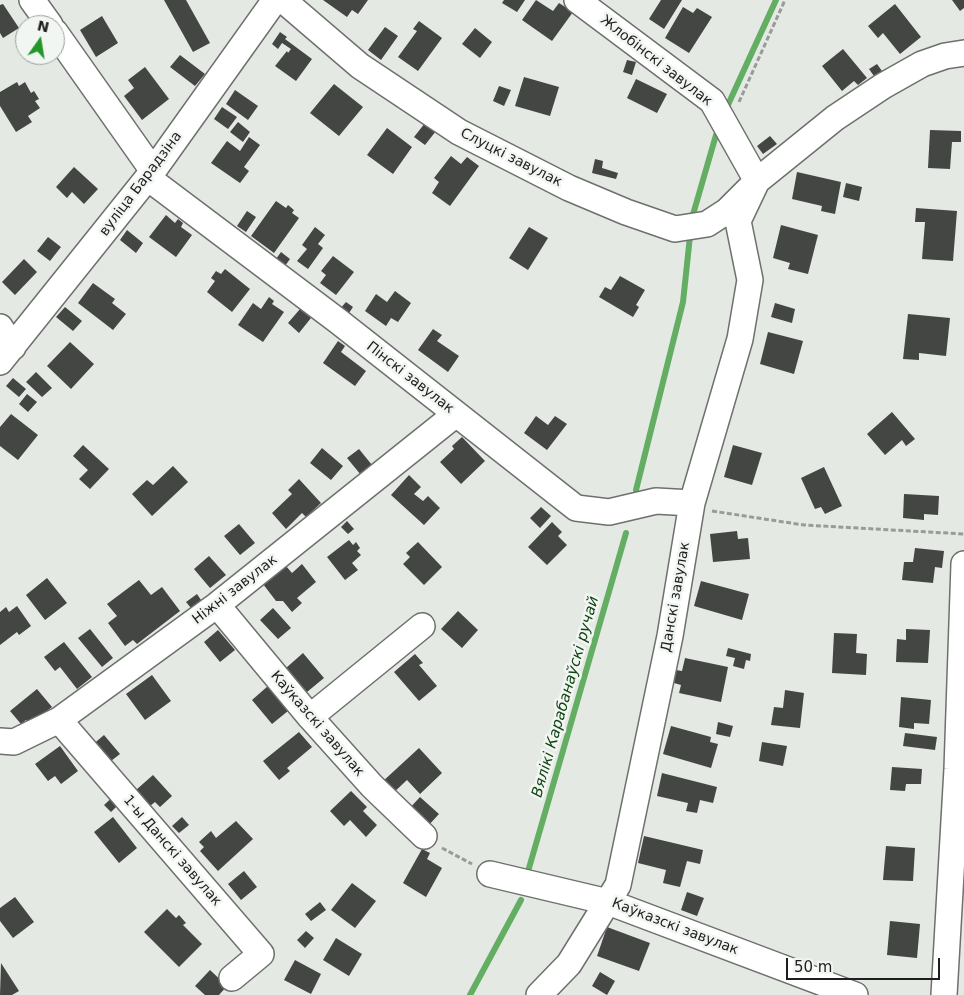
<!DOCTYPE html>
<html>
<head>
<meta charset="utf-8">
<style>
	body { margin:0 }
	#map { position:relative; width:964px; height:995px; overflow:hidden; background:#e5e9e4; font-family:"DejaVu Sans",sans-serif }
	canvas { display:block }
	.north { position:absolute; left:15px; top:15px; width:50px; height:50px; box-sizing:border-box; background:#f2f6f2; border:1px solid #9da09d; border-radius:50%; rotate:13deg; font-size:14px; font-weight:700; line-height:20px; text-align:center; color:#1d1e1d }
	.north::after { content:''; display:block; margin:auto; width:18px; height:22px; background:#219829; clip-path:polygon(50% 0,100% 100%,50% 72%,0 100%) }
	.scale { position:absolute; left:786px; top:958px; width:154px; height:22px; box-sizing:border-box; border:2px solid #1d1e1d; border-top:0; padding-left:6px; font-size:15px; line-height:18px; white-space:nowrap; color:#1d1e1d; -webkit-text-stroke:4px #f2f6f2; paint-order:stroke }
</style>
</head>
<body>
<div id="map">
<canvas width="964" height="995"></canvas>
<div class="north">N</div>
<div class="scale">50 m</div>
</div>
<script>
const g = document.querySelector('canvas').getContext('2d');
g.lineJoin = 'round';
function toPath(rows) {
  const path = new Path2D();
  for (const r of rows) {
    path.moveTo(r[0], r[1]);
    for (let i = 2; i < r.length; i += 2) path.lineTo(r[i], r[i + 1]);
  }
  return path;
}
function stroke(path, color, width, dash) {
  g.strokeStyle = color;
  g.lineWidth = width;
  g.lineCap = dash ? 'butt' : 'round';
  g.setLineDash(dash || []);
  g.stroke(path);
}
function fill(path, color) {
  g.fillStyle = color;
  g.fill(path, 'evenodd');
}
function write(font, color, halo, rows, align = 'center') {
  g.font = font + ' "DejaVu Sans",sans-serif';
  g.lineWidth = 5;
  g.setLineDash([]);
  g.textBaseline = 'middle';
  g.strokeStyle = halo;
  g.fillStyle = color;
  for (const [text, x, y, turn = 0] of rows) {
    g.save();
    g.translate(x, y);
    g.rotate((+turn || 0) * Math.PI / 180);
    g.textAlign = isNaN(turn) ? turn : align;
    if (halo) g.strokeText(text, 0, 0);
    g.fillText(text, 0, 0);
    g.restore();
  }
}
const stream = toPath([
	[727,107,776,0],
	[692,218,716,135],
	[636,490,683,302,690,236],
	[529,868,626,533],
	[470,995,521,900]
]);
const building = toPath([
	[164,0,186,0,210,43,193,52],
	[323,0,368,0,358,14,352,10,347,17],
	[504,0,525,0,517,12,502,3],
	[536,0,553,11,559,3,573,12,552,41,522,20],
	[661,0,682,0,664,29,649,19],
	[952,0,964,0,964,8,960,11],
	[3,4,19,28,3,38,0,33,0,5],
	[895,4,921,37,900,54,883,33,878,38,868,26],
	[683,7,693,13,697,8,712,17,689,53,665,38],
	[102,16,118,43,96,57,80,30],
	[419,21,442,38,418,71,398,57,417,31,413,29],
	[385,27,398,36,381,60,368,50],
	[475,28,492,42,480,58,462,44],
	[280,32,287,37,285,39,312,59,296,81,275,66,287,51,288,53,291,49,282,43,278,49,272,44],
	[843,49,867,78,858,85,854,81,842,91,822,66],
	[180,55,205,74,195,86,170,67],
	[627,60,636,62,632,75,623,72],
	[877,64,882,71,874,76,869,69],
	[145,67,169,99,142,120,124,96,134,88,128,80],
	[524,77,559,87,550,116,515,106],
	[636,79,667,94,657,113,627,98],
	[17,82,19,86,25,82,31,93,34,91,39,99,35,101,40,108,28,116,32,122,16,132,0,106,0,92],
	[334,84,363,107,339,136,310,113],
	[499,86,511,90,504,106,493,101],
	[235,90,258,106,248,120,226,104],
	[222,107,237,117,228,129,214,119],
	[238,122,250,132,243,142,230,132],
	[425,123,436,131,425,145,414,137],
	[387,128,412,147,393,174,367,155],
	[930,130,961,131,961,142,952,142,950,169,928,168],
	[770,136,777,144,763,154,757,146],
	[249,137,260,145,244,167,249,171,240,183,211,163,227,141,240,151],
	[451,156,461,164,467,157,479,166,450,206,432,193,439,182,434,178],
	[595,159,603,161,602,168,618,173,616,179,592,173],
	[74,167,98,189,84,204,72,192,67,198,56,187],
	[797,172,841,182,835,214,821,211,822,206,792,199],
	[846,183,862,187,859,201,843,197],
	[276,201,286,208,288,205,294,210,292,213,299,218,274,253,251,236],
	[916,208,957,211,953,261,922,259,925,222,915,222],
	[247,211,256,217,246,232,237,226],
	[166,215,175,223,178,219,183,223,181,227,192,235,176,257,149,237],
	[781,225,818,235,808,274,788,269,790,263,773,258],
	[315,227,325,235,318,244,323,248,308,269,297,261,307,249,302,245],
	[529,227,548,238,528,270,509,258],
	[127,230,143,243,136,253,120,240],
	[48,237,61,247,50,261,37,251],
	[281,252,290,259,285,266,276,259],
	[333,256,354,272,336,295,320,283,326,275,321,271],
	[24,259,37,272,15,295,2,282],
	[225,269,250,289,232,312,207,292,215,281,211,278,216,271,221,274],
	[620,276,645,290,636,305,639,307,633,317,599,297,605,287,611,290],
	[93,283,115,299,112,303,126,314,113,330,78,303],
	[395,291,411,303,398,322,391,318,386,326,365,311,376,294,387,302],
	[269,297,274,301,272,304,284,312,263,342,238,325,253,303,261,309],
	[346,302,353,307,347,316,339,310],
	[775,303,795,309,792,323,771,317],
	[65,307,82,321,73,331,56,317],
	[300,309,311,318,299,333,288,323],
	[908,314,950,318,946,356,919,353,919,360,903,359],
	[433,329,442,335,437,341,459,356,448,372,418,350],
	[768,332,803,341,794,374,760,364],
	[338,341,345,346,341,352,366,371,355,386,323,363],
	[70,342,94,364,71,389,47,366],
	[36,372,52,388,42,397,26,382],
	[13,378,26,389,19,397,6,386],
	[27,394,37,402,28,412,19,404],
	[892,412,915,439,906,446,902,440,885,455,867,434],
	[11,414,38,435,18,460,0,446,0,427],
	[536,416,548,425,555,416,567,424,547,450,524,433],
	[462,437,485,461,461,484,440,462,454,449,452,446],
	[83,445,109,469,90,489,79,479,88,470,73,456],
	[733,445,762,453,752,485,724,477],
	[322,448,343,466,331,480,310,463],
	[359,449,372,465,361,475,347,458],
	[173,466,188,482,152,516,132,494,147,480,153,485],
	[824,467,842,506,825,514,821,507,815,509,801,478],
	[409,475,421,487,414,494,423,501,428,496,440,508,424,525,391,495],
	[299,479,321,503,306,517,302,513,286,529,272,513,292,494,288,490],
	[904,494,939,496,938,515,924,514,924,520,903,518],
	[541,507,551,516,540,528,530,518],
	[347,521,354,529,348,534,341,527],
	[552,522,562,532,558,536,567,545,547,565,528,547],
	[239,524,255,543,240,555,224,536],
	[737,531,738,539,748,538,750,559,713,562,710,534],
	[349,540,353,545,356,542,360,548,357,551,361,555,352,563,358,570,345,580,327,557],
	[418,542,442,567,424,585,403,564,410,557,406,553],
	[915,548,944,551,942,568,935,567,933,583,902,580,904,562,913,562],
	[209,556,226,575,210,588,194,569],
	[302,564,316,582,297,598,302,603,292,612,283,601,276,601,263,584,286,566,292,573],
	[47,578,67,603,45,620,26,595],
	[139,580,151,595,162,587,180,611,137,644,133,640,125,646,108,623,117,616,107,604],
	[701,581,749,594,742,620,694,606],
	[197,594,201,600,191,608,186,602],
	[17,606,31,626,19,635,17,632,0,645,0,612,6,607,9,612],
	[273,608,291,628,278,639,260,620],
	[458,611,478,630,462,648,441,629],
	[90,629,113,658,102,667,78,638],
	[906,629,930,630,928,663,896,662,897,639,906,640],
	[218,630,235,650,220,662,204,642],
	[834,633,857,634,856,653,867,654,866,675,832,673],
	[64,642,92,677,77,689,60,667,55,671,44,657],
	[728,648,751,654,750,661,746,660,744,669,733,666,735,658,726,656],
	[303,653,324,678,307,692,286,668],
	[415,654,423,663,419,665,437,686,419,701,394,672],
	[685,658,728,667,721,702,679,693,681,685,674,683,676,670,682,671],
	[152,675,171,701,145,720,126,694],
	[268,686,288,711,272,724,252,700],
	[37,689,52,707,29,725,26,720,21,724,10,711],
	[785,690,804,693,800,728,771,725,774,707,783,708],
	[901,697,931,700,929,724,914,723,914,729,899,727],
	[718,722,733,726,730,737,716,734],
	[671,726,711,737,710,742,718,744,711,768,663,754],
	[299,732,312,747,287,768,290,771,279,780,263,761],
	[905,733,937,737,935,750,903,746],
	[104,735,120,754,107,764,91,746],
	[762,742,787,746,783,766,759,761],
	[60,746,78,771,61,784,55,776,48,781,35,764],
	[419,748,442,773,420,794,407,780,391,795,381,783],
	[892,767,922,769,921,784,906,784,905,791,890,790],
	[662,773,717,787,713,803,700,800,697,813,686,811,688,803,657,796],
	[153,775,172,796,160,807,155,802,150,806,136,790],
	[351,791,367,807,363,811,377,825,366,837,350,820,344,826,330,811],
	[116,794,122,801,111,812,104,805],
	[420,797,439,814,427,827,407,811],
	[113,817,137,848,119,863,94,832],
	[182,817,189,825,179,833,172,826],
	[236,821,253,839,218,871,200,851,204,847,199,842,211,831,216,838],
	[644,836,703,850,700,864,687,861,680,887,663,883,666,870,638,863],
	[886,846,915,848,913,881,883,880],
	[422,849,430,853,427,859,442,868,426,897,403,883],
	[244,871,257,887,241,900,228,884],
	[352,883,376,901,355,928,331,910],
	[687,892,704,898,697,916,681,910],
	[15,897,34,922,13,938,0,921,0,908],
	[320,902,326,910,311,921,305,914],
	[167,909,176,918,179,915,186,923,183,925,202,944,179,967,144,932],
	[890,921,920,924,917,958,887,955],
	[607,927,650,943,639,971,597,956],
	[306,931,314,938,305,948,297,940],
	[336,938,362,954,349,976,323,960],
	[295,960,321,974,311,994,284,980],
	[1,963,19,991,12,995,0,995],
	[210,970,227,986,219,995,205,995,195,986],
	[600,972,615,981,607,995,592,986]
]);
const path = toPath([
	[739,102,785,0],
	[712,511,804,525,964,534],
	[442,848,472,864]
]);
const minor = toPath([
	[32,0,50,25],
	[283,0,360,66,459,132,569,188,626,212,675,229,707,224,727,211,757,181,835,118,883,86,922,64,945,56,964,53],
	[577,0,712,101,757,181],
	[55,32,153,171],
	[148,178,338,321,576,508,609,512,656,501,692,503],
	[0,327,13,347],
	[0,362,153,171,275,0],
	[217,605,310,717,372,786,424,836],
	[310,717,422,626],
	[59,720,261,954,232,978],
	[0,741,14,742,59,720,217,605,456,414],
	[490,874,608,902,855,995],
	[539,995,569,964,618,885,670,636,692,503,740,339,750,280,738,221,757,181],
	[944,995,957,769,964,564]
]);
const streetNames = [
	["Жлобінскі завулак",656,61,38],
	["Слуцкі завулак",511,158,27],
	["вуліца Барадзіна",141,184,-53],
	["Пінскі завулак",410,378,38],
	["Ніжні завулак",235,590,-38],
	["Данскі завулак",676,597,-80],
	["Каўказскі завулак",317,724,49],
	["1-ы Данскі завулак",172,851,49],
	["Каўказскі завулак",675,927,21]
];
const waterNames = [
	["Вялікі Карабанаўскі ручай",566,697,-74]
];
stroke(stream, '#64ae63', 6);
fill(building, '#434643');
stroke(minor, '#6d706c', 28);
stroke(path, '#989b97', 3, [5, 2.5]);
stroke(minor, '#fff', 25);
write('14px', '#1d1e1d', '#f2f6f2', streetNames);
write('italic 15px', '#124614', '#f2f6f2', waterNames);
</script>
</body>
</html>
